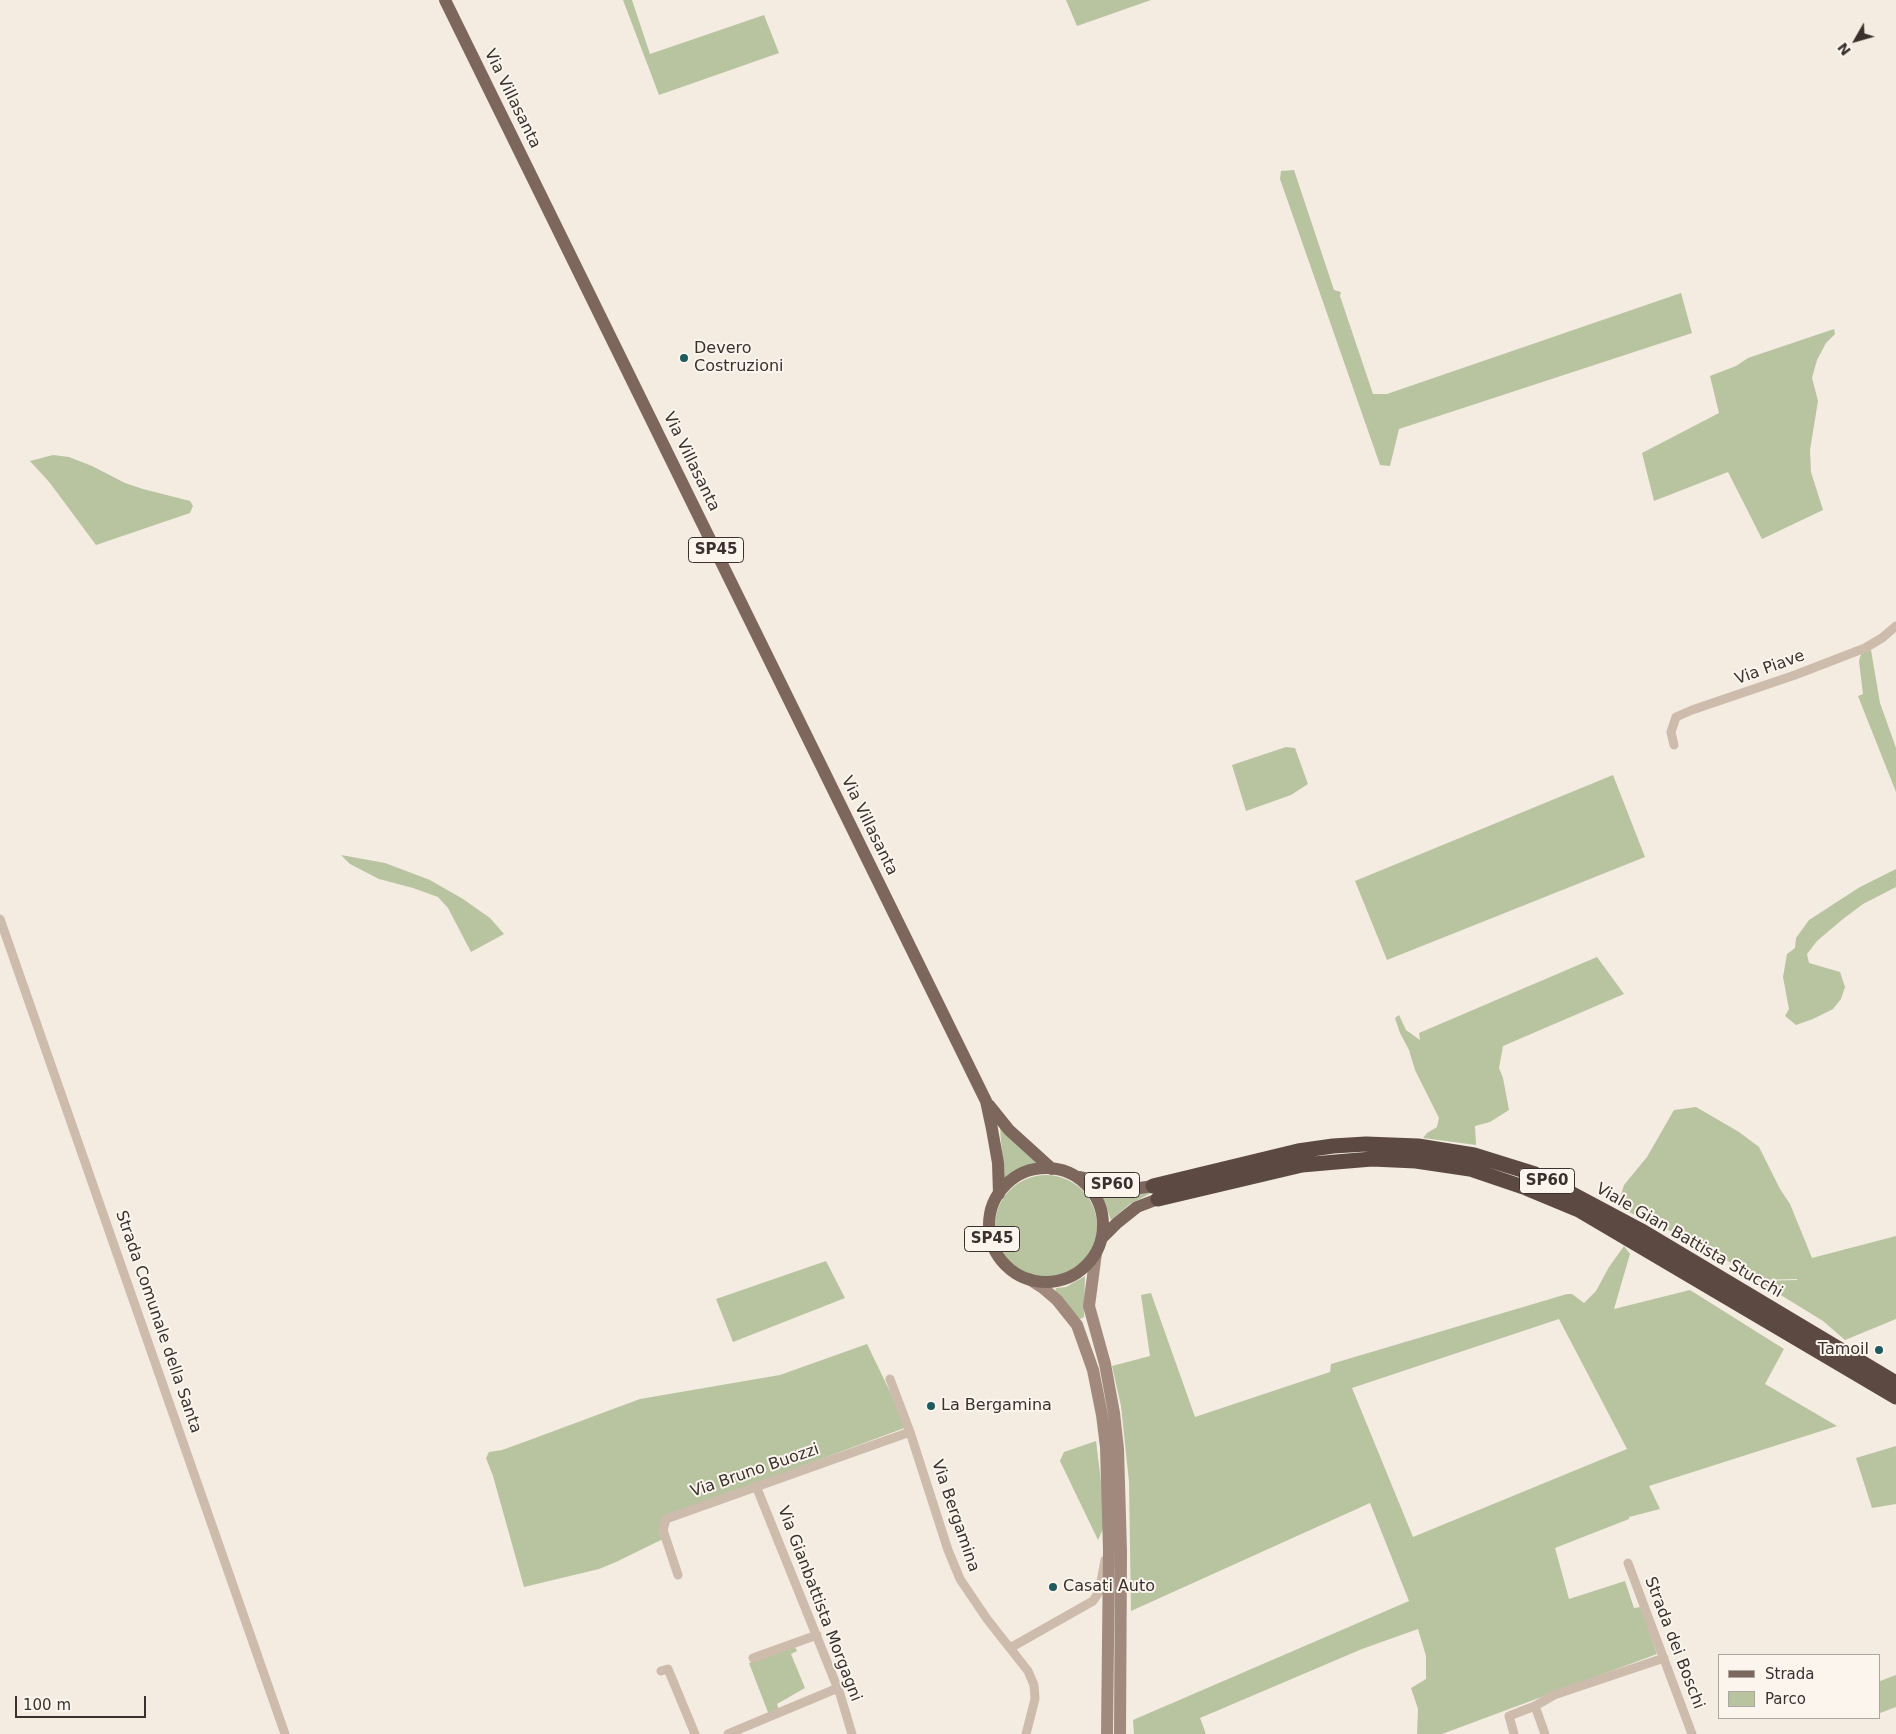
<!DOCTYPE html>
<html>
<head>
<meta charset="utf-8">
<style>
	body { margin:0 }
	#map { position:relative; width:1896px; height:1734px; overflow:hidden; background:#f4ebe1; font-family:"DejaVu Sans",sans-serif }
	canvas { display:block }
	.legend { position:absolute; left:1718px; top:1654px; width:162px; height:65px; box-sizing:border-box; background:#fbf5ee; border:1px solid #aea6a0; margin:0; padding:6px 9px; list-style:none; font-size:15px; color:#3b302b }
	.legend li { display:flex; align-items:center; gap:10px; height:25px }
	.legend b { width:25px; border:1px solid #aea6a0 }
	.north { position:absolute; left:1831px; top:15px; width:50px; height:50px; -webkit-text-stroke:4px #fbf5ee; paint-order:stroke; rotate:232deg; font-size:14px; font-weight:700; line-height:20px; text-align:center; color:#3b302b }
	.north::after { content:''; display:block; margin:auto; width:18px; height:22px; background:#3b302b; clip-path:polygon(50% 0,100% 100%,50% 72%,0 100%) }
	.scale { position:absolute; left:15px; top:1696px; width:131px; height:22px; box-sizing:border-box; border:2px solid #3b302b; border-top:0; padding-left:6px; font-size:15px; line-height:18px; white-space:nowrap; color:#3b302b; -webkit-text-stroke:4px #fbf5ee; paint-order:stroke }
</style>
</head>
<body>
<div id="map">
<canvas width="1896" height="1734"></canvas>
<ul class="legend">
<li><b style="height:6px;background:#7d675c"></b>Strada</li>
<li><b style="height:14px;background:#b8c4a0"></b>Parco</li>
</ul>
<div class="north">N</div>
<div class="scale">100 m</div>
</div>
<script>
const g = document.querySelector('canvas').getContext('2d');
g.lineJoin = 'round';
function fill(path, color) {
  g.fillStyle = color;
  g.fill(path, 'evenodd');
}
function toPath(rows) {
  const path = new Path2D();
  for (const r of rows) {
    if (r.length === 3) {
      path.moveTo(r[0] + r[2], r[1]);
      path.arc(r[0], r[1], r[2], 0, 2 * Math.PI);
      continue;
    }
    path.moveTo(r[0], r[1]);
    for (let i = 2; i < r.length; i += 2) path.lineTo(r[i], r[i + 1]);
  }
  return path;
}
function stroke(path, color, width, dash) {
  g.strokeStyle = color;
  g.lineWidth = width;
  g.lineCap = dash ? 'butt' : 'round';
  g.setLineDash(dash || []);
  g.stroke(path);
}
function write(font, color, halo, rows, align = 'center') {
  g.font = font + ' "DejaVu Sans",sans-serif';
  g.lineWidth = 4;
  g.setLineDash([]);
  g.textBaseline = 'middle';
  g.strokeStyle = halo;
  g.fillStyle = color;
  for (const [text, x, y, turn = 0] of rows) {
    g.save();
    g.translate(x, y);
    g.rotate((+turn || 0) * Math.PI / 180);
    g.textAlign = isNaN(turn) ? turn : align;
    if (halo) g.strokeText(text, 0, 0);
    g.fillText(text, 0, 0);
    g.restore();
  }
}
const green = toPath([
	[623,0,632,0,650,54,764,15,779,53,659,95],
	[1066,0,1151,0,1077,26],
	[1294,170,1334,290,1341,292,1340,296,1373,394,1387,394,1681,293,1692,333,1399,429,1390,466,1380,465,1280,179,1281,171],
	[1834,329,1835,334,1826,343,1817,360,1812,378,1818,401,1810,450,1811,472,1823,510,1762,539,1728,472,1654,501,1642,453,1719,413,1710,376,1736,366,1748,358],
	[53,455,69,457,92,466,125,483,143,489,190,501,193,506,190,513,96,545,50,483,30,461],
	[1871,650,1880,703,1896,748,1896,792,1858,696,1863,694,1859,661,1861,654],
	[1286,747,1295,748,1308,784,1291,795,1246,811,1232,765],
	[1613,775,1645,857,1387,960,1355,881],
	[341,855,385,863,430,880,463,899,490,918,504,934,471,952,448,908,438,897,413,888,379,879,350,864],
	[1896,869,1896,887,1863,904,1843,919,1817,941,1807,954,1809,963,1840,972,1845,987,1841,999,1833,1009,1813,1019,1796,1025,1785,1016,1789,1009,1783,977,1787,954,1795,948,1796,938,1809,920,1860,887],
	[1597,957,1624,994,1503,1046,1499,1068,1503,1078,1509,1110,1490,1122,1475,1126,1476,1145,1423,1138,1427,1133,1437,1127,1439,1118,1415,1070,1409,1050,1400,1033,1395,1018,1399,1015,1406,1030,1420,1040,1419,1033],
	[1696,1107,1739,1132,1759,1147,1780,1189,1790,1204,1812,1258,1896,1236,1896,1319,1845,1340,1823,1321,1758,1281,1797,1280,1797,1279,1755,1280,1718,1254,1717,1248,1691,1243,1648,1218,1647,1221,1617,1206,1624,1185,1647,1157,1674,1110],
	[1000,1128,1039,1162,1015,1171,1004,1179],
	[1046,1226,51],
	[1100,1190,1129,1193,1153,1192,1130,1204,1111,1220],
	[1624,1246,1630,1254,1614,1309,1690,1290,1784,1349,1765,1384,1837,1426,1649,1486,1660,1509,1629,1517,1629,1519,1555,1548,1569,1599,1625,1581,1634,1608,1641,1607,1657,1654,1442,1734,1417,1734,1418,1709,1411,1688,1426,1679,1426,1656,1418,1629,1362,1649,1200,1718,1206,1734,1134,1734,1133,1720,1409,1601,1370,1503,1131,1611,1129,1482,1121,1406,1112,1366,1150,1356,1141,1295,1151,1293,1195,1417,1330,1372,1331,1364,1567,1294,1572,1294,1584,1303,1596,1291,1609,1267],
	[1559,1319,1627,1449,1413,1537,1352,1388],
	[826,1261,845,1298,733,1342,716,1299],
	[1085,1276,1084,1317,1080,1319,1055,1292,1056,1288,1066,1287],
	[867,1344,907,1427,663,1518,663,1539,616,1562,599,1569,524,1587,493,1476,486,1458,489,1452,502,1450,527,1441,640,1399,780,1375],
	[1096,1441,1102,1490,1103,1529,1098,1540,1060,1461,1064,1452],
	[1896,1446,1896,1504,1872,1508,1856,1458],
	[795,1647,797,1651,791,1654,805,1688,777,1704,779,1710,769,1715,749,1663],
	[1896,1675,1896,1707,1880,1713,1880,1681]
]);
const street = toPath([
	[1674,745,1671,732,1676,717,1692,710,1795,675,1865,648,1882,638,1896,626],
	[0,919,285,1734],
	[890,1379,910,1432,948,1550,960,1579,987,1619,1028,1671,1034,1685,1035,1699,1026,1734],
	[756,1486,840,1694,852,1734],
	[1628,1563,1692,1734],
	[678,1575,663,1530,666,1519,910,1432],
	[1010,1648,1093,1601,1099,1592,1105,1560],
	[753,1658,817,1635],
	[661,1671,668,1669,695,1734],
	[1535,1706,1545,1734],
	[728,1734,838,1688],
	[1514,1734,1509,1716,1535,1706,1554,1695,1664,1658]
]);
const secondary = toPath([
	[1096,1253,1089,1306,1105,1364,1114,1413,1118,1449,1121,1552,1120,1734],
	[1029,1279,1043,1288,1057,1300,1077,1325,1093,1370,1102,1415,1106,1447,1109,1550,1107,1734]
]);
const primary = toPath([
	[445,0,986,1101,992,1129,998,1163,999,1194],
	[989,1105,1009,1130,1052,1169],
	[1046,1225,57],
	[1080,1177,1133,1189,1153,1186],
	[1102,1238,1117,1223,1137,1207,1158,1199]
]);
const highway = toPath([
	[1153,1186,1298,1151,1333,1146,1366,1144,1418,1146,1474,1155,1535,1174,1640,1230,1896,1383],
	[1158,1199,1302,1165,1336,1162,1372,1159,1416,1161,1470,1169,1526,1188,1579,1210,1896,1397]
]);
const markers = [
	[684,358,5,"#1f5a5e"],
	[1879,1350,5,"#1f5a5e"],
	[931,1406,5,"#1f5a5e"],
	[1053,1587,5,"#1f5a5e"]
];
const shields = [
	[716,550,55],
	[1547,1181,55],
	[1112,1185,55],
	[992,1239,55]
];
const shieldNames = [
	["SP45",716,550],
	["SP60",1547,1181],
	["SP60",1112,1185],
	["SP45",992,1239]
];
const streetNames = [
	["Via Villasanta",512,99,64],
	["Via Villasanta",691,462,64],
	["Via Piave",1770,668,-20],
	["Via Villasanta",869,826,64],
	["Viale Gian Battista Stucchi",1689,1241,30],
	["Strada Comunale della Santa",158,1322,71],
	["Via Bruno Buozzi",755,1471,-19],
	["Via Bergamina",955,1516,71],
	["Via Gianbattista Morgagni",819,1604,69],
	["Strada dei Boschi",1674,1643,69]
];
const poiNames = [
	["Devero",694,349],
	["Costruzioni",694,367],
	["Tamoil",1869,1350,"right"],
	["La Bergamina",941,1406],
	["Casati Auto",1063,1587]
];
fill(green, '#b8c4a0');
stroke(street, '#cdbbac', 9);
stroke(secondary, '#a18a7d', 12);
stroke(primary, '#7d675c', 12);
stroke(highway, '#5c4a42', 15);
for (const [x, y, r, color] of markers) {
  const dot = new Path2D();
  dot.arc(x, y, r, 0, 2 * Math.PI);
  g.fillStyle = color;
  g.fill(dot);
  stroke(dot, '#fbf5ee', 2);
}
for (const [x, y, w] of shields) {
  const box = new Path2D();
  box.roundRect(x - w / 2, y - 12.5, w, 25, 4);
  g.fillStyle = '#fbf5ee';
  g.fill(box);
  stroke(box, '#3b302b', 1);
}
write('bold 15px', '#3b302b', null, shieldNames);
write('16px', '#3b302b', '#fbf5ee', streetNames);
write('16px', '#3b302b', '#fbf5ee', poiNames, 'left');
</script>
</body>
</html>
